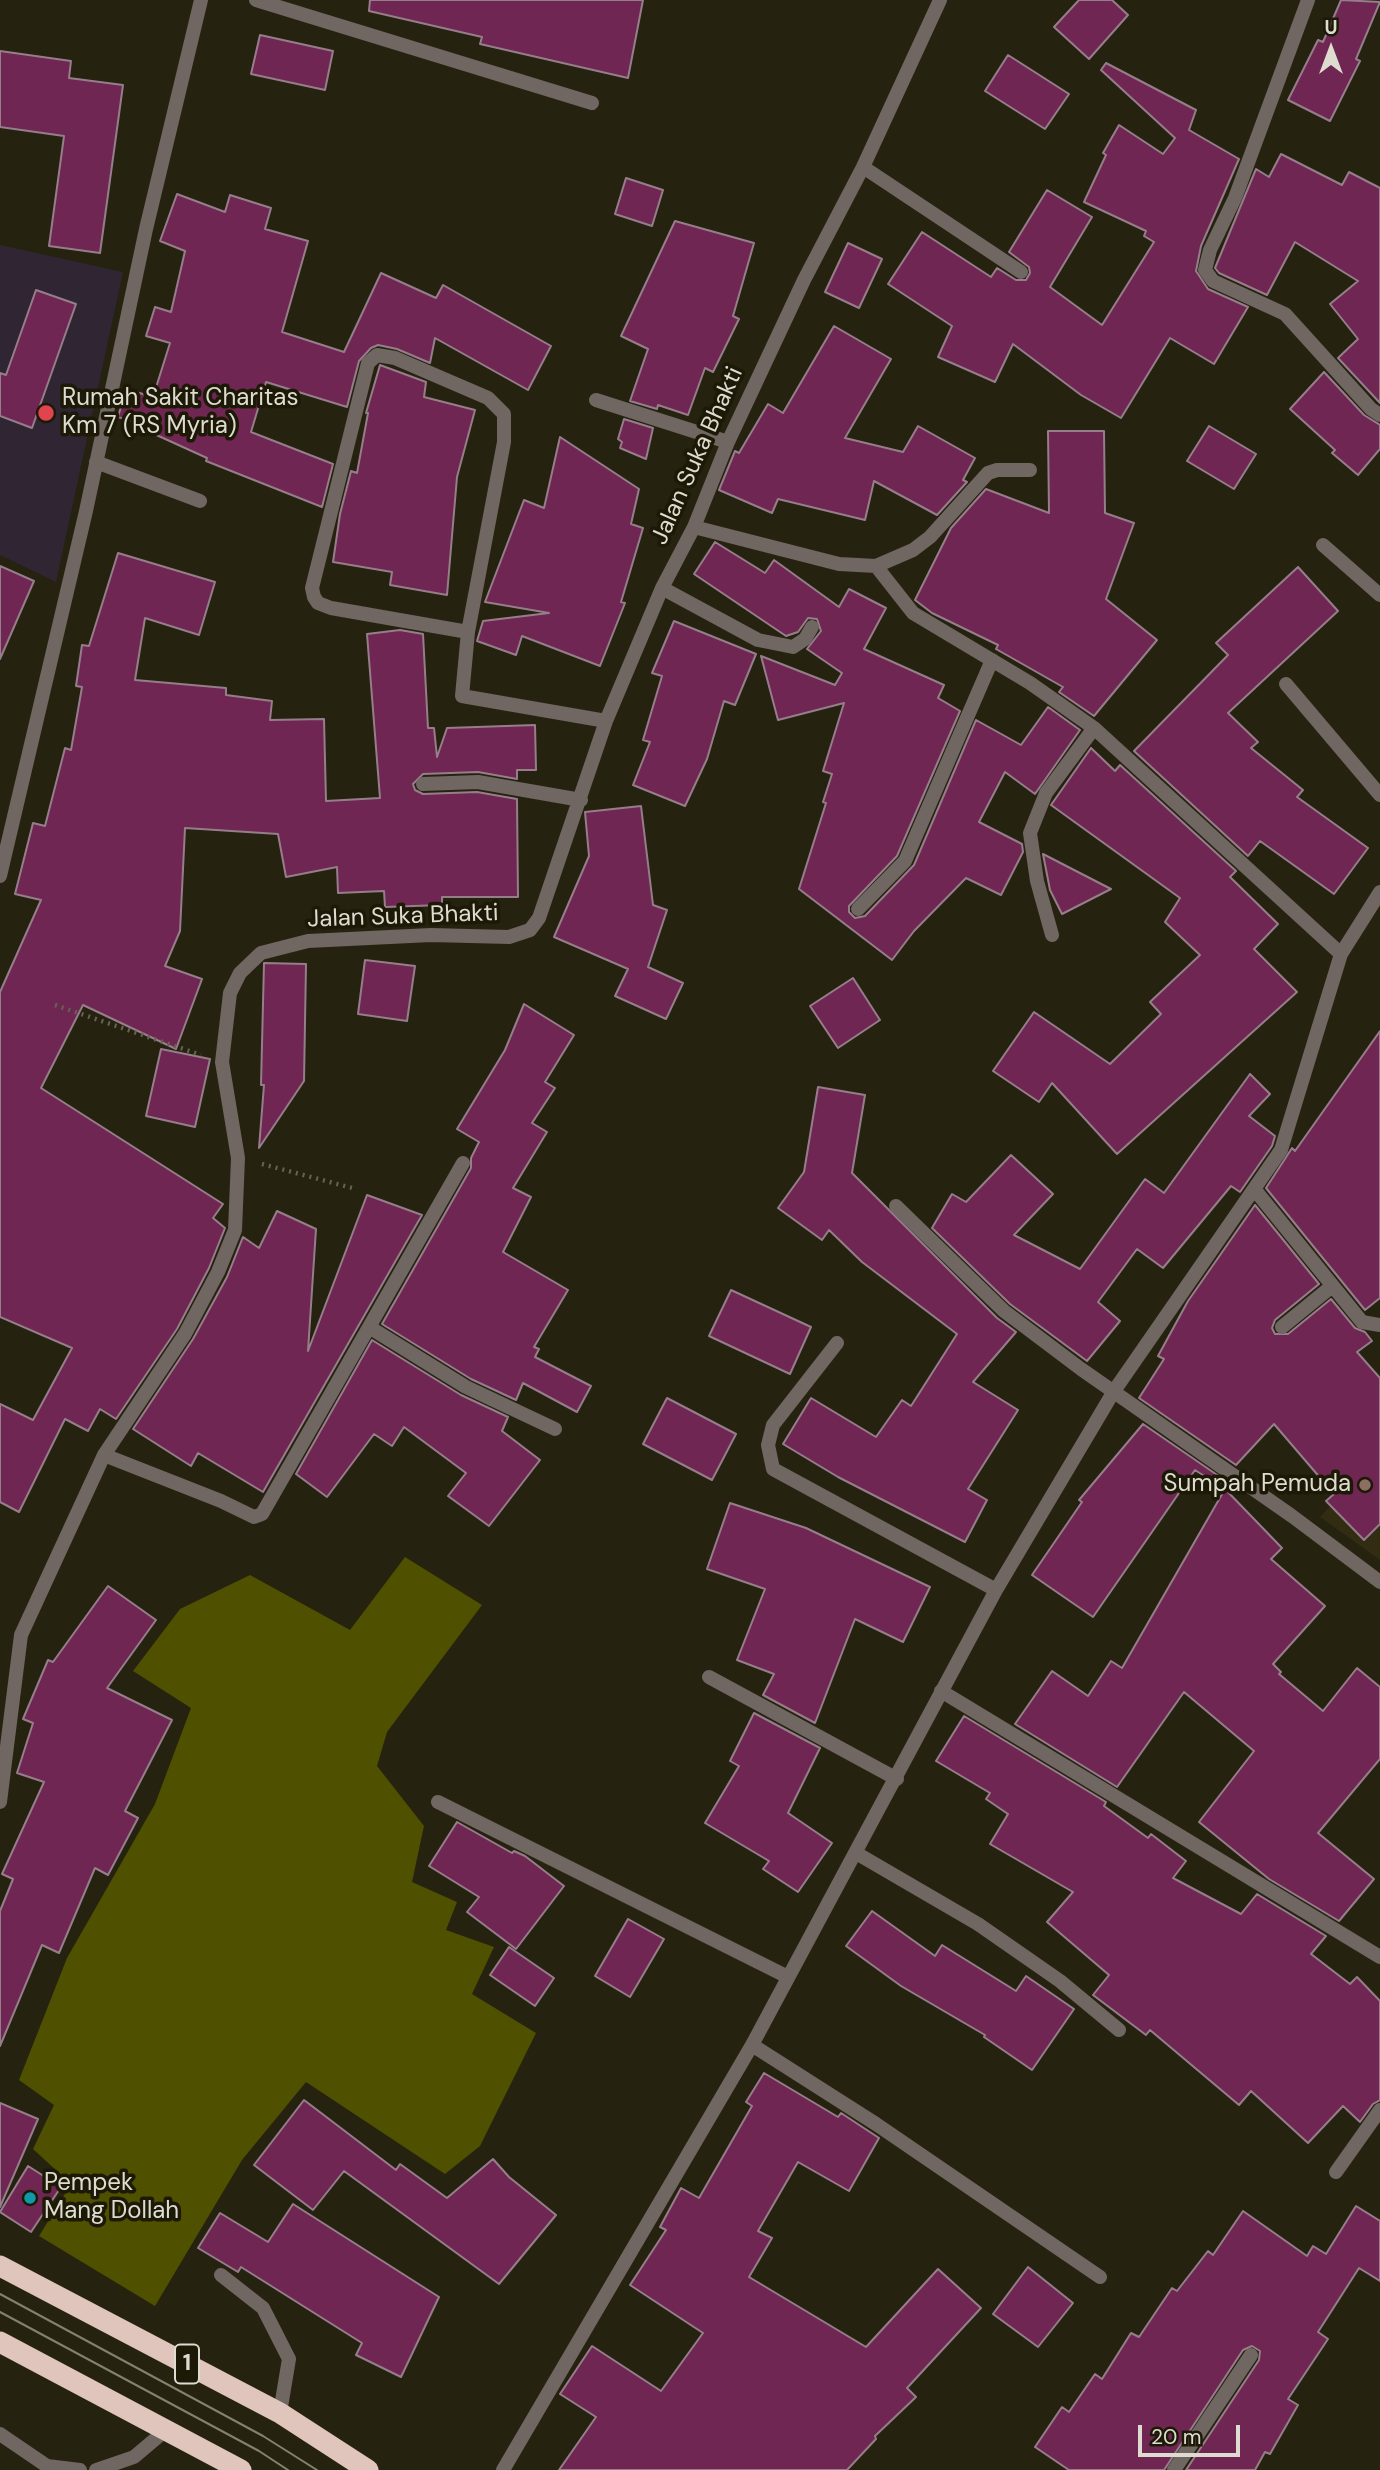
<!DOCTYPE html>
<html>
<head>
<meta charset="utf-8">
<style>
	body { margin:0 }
	#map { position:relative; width:1380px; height:2470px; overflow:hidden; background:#262210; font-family:"DM Sans",sans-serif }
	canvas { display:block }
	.north { position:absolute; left:1296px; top:14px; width:70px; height:70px; -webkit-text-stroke:5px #1d1907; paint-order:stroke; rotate:0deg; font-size:19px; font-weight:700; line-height:28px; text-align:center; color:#dedcd0 }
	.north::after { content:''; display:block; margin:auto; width:24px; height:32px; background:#dedcd0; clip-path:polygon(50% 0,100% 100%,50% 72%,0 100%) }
	.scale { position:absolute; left:1138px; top:2425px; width:102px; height:32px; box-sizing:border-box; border:4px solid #dedcd0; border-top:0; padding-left:9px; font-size:21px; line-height:24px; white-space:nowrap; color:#dedcd0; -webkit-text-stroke:5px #1d1907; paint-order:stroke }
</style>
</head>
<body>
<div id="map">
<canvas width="1380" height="2470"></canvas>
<div class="north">U</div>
<div class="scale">20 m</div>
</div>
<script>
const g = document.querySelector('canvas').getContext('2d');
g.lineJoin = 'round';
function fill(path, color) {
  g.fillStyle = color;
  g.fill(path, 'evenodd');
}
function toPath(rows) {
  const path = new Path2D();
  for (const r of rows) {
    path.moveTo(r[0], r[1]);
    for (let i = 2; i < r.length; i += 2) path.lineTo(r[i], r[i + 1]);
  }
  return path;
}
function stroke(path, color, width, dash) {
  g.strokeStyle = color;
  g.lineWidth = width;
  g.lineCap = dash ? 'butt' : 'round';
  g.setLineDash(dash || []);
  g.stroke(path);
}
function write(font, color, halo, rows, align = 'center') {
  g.font = font + ' "DM Sans",sans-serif';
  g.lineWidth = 7;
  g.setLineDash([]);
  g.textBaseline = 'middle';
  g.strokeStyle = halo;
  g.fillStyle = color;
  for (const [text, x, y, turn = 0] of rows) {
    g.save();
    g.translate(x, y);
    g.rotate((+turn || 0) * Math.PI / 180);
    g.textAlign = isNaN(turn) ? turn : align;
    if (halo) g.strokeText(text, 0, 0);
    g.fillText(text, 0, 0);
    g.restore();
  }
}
const built = toPath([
	[1380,1454,1380,1560,1320,1517]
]);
const medical = toPath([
	[0,245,123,272,56,582,0,555]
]);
const forest = toPath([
	[405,1557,482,1605,387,1732,377,1766,424,1826,412,1882,457,1902,446,1930,494,1947,472,1994,536,2033,480,2146,445,2174,306,2082,242,2160,155,2306,39,2236,71,2184,33,2149,54,2105,19,2080,67,1958,155,1804,191,1708,133,1671,180,1609,250,1575,350,1630]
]);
const building = toPath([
	[370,0,643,0,628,78,480,44,482,37,369,11,370,0],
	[1079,0,1112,0,1128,15,1089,59,1054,27,1079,0],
	[1341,0,1380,2,1356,59,1360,61,1330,121,1288,100,1318,40,1323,42,1341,0],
	[260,35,333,51,325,90,251,74,260,35],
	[0,51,71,61,69,78,123,85,100,253,49,246,64,136,0,127,0,51],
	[1008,55,1069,94,1045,129,985,91,1008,55],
	[1106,63,1196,110,1189,130,1239,159,1201,246,1196,271,1208,289,1248,307,1214,364,1170,338,1121,418,1081,395,1013,344,995,382,938,357,952,326,888,284,922,232,991,277,997,268,1016,280,1026,280,1030,273,1029,267,1009,252,1047,190,1092,217,1050,287,1102,325,1154,242,1144,236,1146,231,1084,202,1106,155,1103,153,1119,125,1163,154,1175,138,1101,70,1106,63],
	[1281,154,1342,185,1349,172,1380,188,1380,403,1338,358,1358,339,1330,304,1358,281,1295,242,1267,295,1219,273,1215,268,1256,169,1269,177,1281,154],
	[626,178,663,190,652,226,615,214,626,178],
	[177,194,225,212,230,195,271,208,265,229,308,241,282,332,344,352,381,273,436,298,443,285,551,346,528,390,435,338,430,363,397,349,378,345,371,348,359,361,347,407,266,382,251,432,333,464,322,507,206,461,207,458,152,433,155,428,118,417,126,389,153,397,170,343,146,336,155,307,171,312,185,251,160,241,177,194],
	[675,221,754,243,733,316,739,319,713,372,705,368,688,415,658,405,657,409,630,401,648,349,621,336,675,221],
	[848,243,882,259,859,308,825,292,848,243],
	[36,290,76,304,32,428,0,416,0,373,6,375,36,290],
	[834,326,891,359,845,438,903,452,918,426,975,458,963,480,967,482,937,515,874,481,865,520,778,499,772,513,719,490,735,451,739,453,768,404,783,413,834,326],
	[380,365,426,382,424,397,475,410,457,477,447,595,390,585,392,572,333,562,340,514,351,471,357,473,368,413,366,413,380,365],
	[1324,372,1364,415,1380,425,1380,449,1358,475,1332,453,1335,450,1290,409,1324,372],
	[624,419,653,428,646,459,620,448,622,442,618,439,624,419],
	[1209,426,1256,454,1234,489,1187,461,1209,426],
	[1048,431,1104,431,1105,513,1134,523,1106,599,1157,640,1094,716,1059,692,1063,687,996,649,998,645,932,613,915,600,951,528,986,489,1049,513,1048,431],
	[560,437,639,489,631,524,643,528,621,602,625,603,600,666,522,636,516,655,477,641,483,621,549,613,485,602,524,500,544,508,560,437],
	[715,542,765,573,774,560,839,607,849,589,886,608,864,649,944,685,938,698,960,711,897,856,849,906,849,912,855,918,865,916,914,865,976,720,1021,745,1048,707,1080,730,1035,794,1005,772,979,822,1022,844,1023,852,1001,895,966,878,914,931,892,960,799,889,826,803,823,802,832,774,823,771,844,703,778,720,761,656,835,685,842,673,807,649,821,631,817,619,808,618,798,632,786,636,694,574,715,542],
	[118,553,215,582,199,635,145,618,135,680,226,688,226,695,272,701,270,720,324,719,326,801,380,798,367,634,400,630,423,634,428,728,434,728,437,757,447,728,535,725,536,770,517,770,517,779,478,772,423,774,413,784,415,790,423,794,477,792,517,799,518,897,442,897,442,905,385,907,384,891,338,893,337,867,286,877,278,834,185,828,180,931,165,966,202,979,176,1049,83,1005,41,1088,223,1204,213,1218,225,1228,209,1268,177,1329,116,1419,100,1409,88,1431,65,1419,19,1512,0,1502,0,1404,33,1420,72,1348,0,1317,0,992,41,900,15,894,33,823,45,826,65,748,71,750,82,687,76,686,82,645,89,646,118,553],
	[0,566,34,581,0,659,0,566],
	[1298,567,1338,611,1228,713,1258,742,1251,748,1303,790,1297,797,1368,848,1334,894,1260,841,1248,856,1134,751,1228,655,1216,643,1298,567],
	[674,621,756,654,735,705,724,701,707,759,685,806,633,785,650,742,643,740,662,676,652,673,674,621],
	[1091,748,1115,771,1120,765,1236,871,1230,877,1278,924,1254,949,1297,992,1117,1154,1052,1083,1039,1102,993,1071,1034,1012,1110,1064,1161,1014,1150,1002,1200,955,1165,922,1180,898,1051,805,1091,748],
	[641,806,653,905,667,910,648,967,683,983,666,1019,615,996,628,969,554,937,589,856,585,812,641,806],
	[1043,854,1111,889,1062,914,1050,890,1043,854],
	[365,960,415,966,407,1021,358,1014,365,960],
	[264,963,306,964,304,1081,259,1148,264,1085,261,1085,264,963],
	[853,978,880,1020,838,1048,810,1006,853,978],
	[524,1004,574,1035,545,1082,555,1088,532,1123,547,1132,513,1188,531,1197,503,1252,568,1290,534,1347,539,1349,535,1357,591,1386,577,1412,523,1383,516,1400,471,1379,382,1324,471,1168,471,1158,479,1142,457,1129,505,1050,524,1004],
	[1380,1031,1380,1298,1365,1310,1266,1188,1292,1148,1295,1151,1380,1031],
	[161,1049,210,1059,195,1127,146,1116,161,1049],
	[1250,1074,1270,1094,1249,1116,1275,1136,1272,1146,1240,1192,1231,1186,1163,1268,1137,1249,1098,1302,1120,1321,1087,1361,1010,1304,932,1228,952,1194,966,1202,1011,1155,1053,1194,1014,1235,1080,1269,1145,1179,1164,1193,1250,1074],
	[818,1087,865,1095,852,1173,997,1318,1016,1332,973,1382,1018,1410,968,1489,987,1500,965,1542,838,1477,783,1444,811,1398,876,1437,902,1400,911,1406,957,1334,862,1262,829,1230,822,1240,778,1208,804,1172,818,1087],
	[367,1195,422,1215,263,1492,198,1453,191,1466,133,1429,193,1339,227,1277,243,1237,259,1248,277,1211,316,1229,308,1351,367,1195],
	[1255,1205,1319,1284,1275,1320,1272,1328,1275,1334,1288,1334,1331,1299,1355,1328,1365,1332,1372,1341,1357,1352,1380,1378,1380,1524,1364,1540,1326,1501,1334,1494,1274,1424,1236,1465,1139,1398,1164,1359,1158,1356,1188,1301,1255,1205],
	[731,1290,811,1327,790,1374,709,1336,731,1290],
	[372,1340,461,1395,508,1417,502,1431,540,1460,489,1526,448,1496,466,1473,404,1427,392,1446,374,1434,327,1497,296,1474,372,1340],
	[667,1398,736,1434,712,1480,643,1444,667,1398],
	[1143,1424,1223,1479,1218,1485,1195,1470,1093,1617,1032,1575,1082,1502,1079,1500,1143,1424],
	[1225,1489,1282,1548,1271,1559,1325,1606,1273,1664,1281,1672,1279,1674,1323,1711,1357,1668,1380,1687,1380,1759,1318,1833,1374,1879,1339,1921,1269,1879,1199,1822,1254,1751,1184,1692,1117,1787,1015,1724,1052,1671,1088,1696,1111,1661,1122,1668,1225,1489],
	[730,1503,806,1528,930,1587,903,1642,855,1619,815,1723,763,1695,774,1674,737,1660,765,1589,707,1569,730,1503],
	[108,1586,156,1620,107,1688,172,1720,125,1811,138,1818,108,1875,95,1868,59,1953,42,1945,0,2046,0,1911,13,1879,2,1874,44,1782,17,1773,33,1723,23,1719,48,1660,53,1662,108,1586],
	[754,1713,820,1748,788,1813,832,1843,798,1892,763,1869,769,1861,705,1823,739,1766,730,1761,754,1713],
	[964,1716,1106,1802,1104,1806,1148,1838,1151,1834,1186,1861,1173,1878,1241,1914,1257,1894,1326,1936,1311,1954,1350,1984,1357,1977,1380,2001,1380,2100,1373,2104,1360,2122,1343,2106,1308,2143,1251,2091,1239,2105,1150,2030,1146,2035,1093,1995,1109,1975,1047,1922,1073,1892,990,1844,1008,1814,986,1799,990,1793,936,1761,964,1716],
	[457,1822,512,1853,514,1851,525,1856,564,1886,516,1949,467,1912,479,1897,429,1866,457,1822],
	[872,1911,935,1956,942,1945,1016,1991,1026,1976,1074,2009,1032,2070,984,2037,985,2035,901,1986,846,1946,872,1911],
	[628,1919,664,1939,630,1997,595,1976,628,1919],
	[509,1947,554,1978,535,2006,490,1975,509,1947],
	[764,2073,838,2117,841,2113,879,2138,849,2191,798,2162,758,2231,772,2238,749,2277,866,2347,938,2269,981,2308,907,2388,916,2397,875,2436,876,2439,847,2470,559,2470,596,2417,560,2394,592,2346,661,2391,703,2333,630,2285,666,2230,660,2227,681,2188,699,2198,752,2106,746,2102,764,2073],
	[304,2100,396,2170,400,2164,447,2198,493,2159,509,2177,556,2215,499,2284,344,2171,313,2210,254,2165,304,2100],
	[0,2103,38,2119,0,2207,0,2103],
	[28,2166,61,2187,31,2232,0,2212,28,2166],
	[293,2204,439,2297,401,2377,356,2355,362,2343,241,2267,238,2272,198,2248,220,2213,268,2242,293,2204],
	[1356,2206,1380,2221,1380,2281,1359,2268,1318,2332,1328,2339,1288,2399,1298,2405,1270,2454,1265,2452,1255,2470,1186,2470,1259,2360,1260,2351,1252,2346,1243,2350,1164,2470,1069,2470,1035,2447,1062,2407,1069,2412,1095,2374,1102,2379,1131,2333,1139,2337,1172,2288,1177,2291,1208,2251,1213,2255,1243,2211,1307,2256,1313,2246,1326,2254,1356,2206],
	[1028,2267,1073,2303,1038,2347,993,2314,1028,2267]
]);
const path = toPath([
	[55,1005,201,1055],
	[262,1164,356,1189]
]);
const lane = toPath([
	[1323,545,1380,595],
	[1286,684,1380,795],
	[709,1677,897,1779],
	[941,1691,1380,1957],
	[221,2275,263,2308,289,2359,280,2413],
	[0,2434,47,2466,80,2470],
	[96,2470,134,2457,166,2430]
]);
const street = toPath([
	[256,0,592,103],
	[1308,0,1235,198,1210,250,1205,270,1213,281,1285,314,1371,409,1380,415],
	[863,167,1021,272],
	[596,400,728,442],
	[96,462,200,501],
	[694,527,839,564,876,566,913,613,1030,683,1094,728,1341,954],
	[876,566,913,550,930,537,988,473,997,470,1030,470],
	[662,588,758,640,793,647,805,639,812,627],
	[468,632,331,608,318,603,314,597,312,588,368,363,377,355,395,358,488,398,504,414,504,442,468,632,462,696,606,721],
	[423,784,478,782,581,800],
	[0,876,86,511,146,229,201,0],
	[858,909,905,861,992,660],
	[1052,935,1037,881,1030,833,1046,793,1094,728],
	[1255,1190,1362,1322,1380,1325],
	[896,1206,1004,1311,1081,1369,1292,1516,1380,1582],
	[369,1327,466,1387,555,1429],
	[1282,1327,1331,1287],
	[837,1343,773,1425,768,1445,773,1469,996,1590],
	[104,1455,221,1501,254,1517,262,1514,463,1163],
	[0,1802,21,1635,104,1455,185,1334,218,1272,235,1230,238,1158,222,1062,230,993,240,973,261,953,308,941,431,935,509,937,530,930,539,918,606,721,662,588,694,527,728,442,804,280,863,167,940,0],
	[438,1802,788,1977],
	[856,1853,978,1924,1060,1981,1119,2030],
	[752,2045,876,2124,1100,2277],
	[1336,2172,1380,2110],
	[503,2470,752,2045,996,1590,1114,1391,1281,1150,1341,954,1380,892],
	[1174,2470,1251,2355]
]);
const highway = toPath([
	[0,2266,280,2413,368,2470],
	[0,2342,241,2470]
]);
const tram = toPath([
	[0,2294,263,2436,317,2470],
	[0,2312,259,2451,288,2470]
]);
const markers = [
	[46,413,9,"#e0444e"],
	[1365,1485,7,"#8d6e63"],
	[30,2198,7,"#0f9aa8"]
];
const shields = [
	[187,2364,24]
];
const shieldNames = [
	["1",187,2364]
];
const poiNames = [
	["Rumah Sakit Charitas",62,399],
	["Km 7 (RS Myria)",62,427],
	["Sumpah Pemuda",1351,1485,"right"],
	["Pempek",44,2184],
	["Mang Dollah",44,2212]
];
const streetNames = [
	["Jalan Suka Bhakti",698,456,-66],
	["Jalan Suka Bhakti",403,917,-2]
];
fill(built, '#312c12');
fill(medical, '#2f2533');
fill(forest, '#4f5000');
fill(building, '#6f2652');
stroke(building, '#957e8a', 2);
stroke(path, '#666353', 4.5, [2, 5]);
stroke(lane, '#706662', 14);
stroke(street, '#706662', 14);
stroke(highway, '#dfc5bc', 21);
stroke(tram, '#848172', 2);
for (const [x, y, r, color] of markers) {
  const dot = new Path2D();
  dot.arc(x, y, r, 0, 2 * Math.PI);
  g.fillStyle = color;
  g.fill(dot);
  stroke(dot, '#1d1907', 2.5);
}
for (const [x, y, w] of shields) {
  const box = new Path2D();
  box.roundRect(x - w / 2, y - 19.5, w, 39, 5);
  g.fillStyle = '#1d1907';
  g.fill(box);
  stroke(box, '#dedcd0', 2);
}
write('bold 23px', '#dedcd0', null, shieldNames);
write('24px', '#dedcd0', '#1d1907', poiNames, 'left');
write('24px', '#dedcd0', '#1d1907', streetNames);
</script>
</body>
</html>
